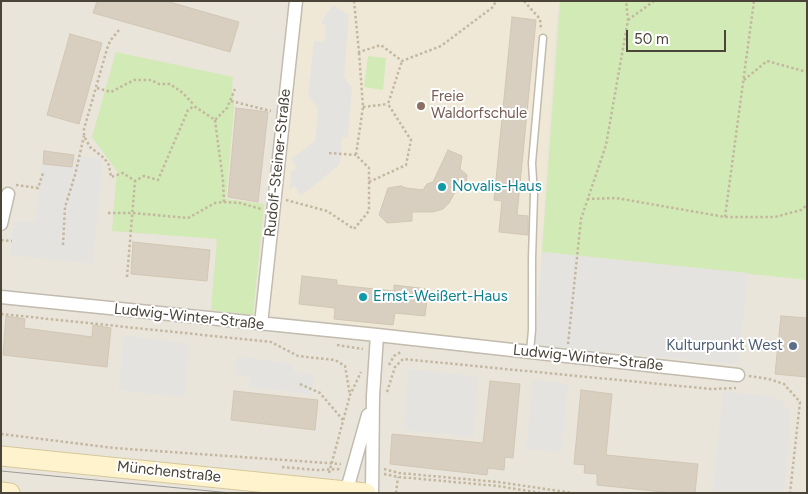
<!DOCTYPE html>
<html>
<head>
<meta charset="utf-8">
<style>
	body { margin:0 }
	#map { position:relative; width:808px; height:494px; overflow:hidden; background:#f6f3ec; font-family:Figtree,sans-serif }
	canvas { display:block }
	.frame { position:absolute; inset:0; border:2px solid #4b4439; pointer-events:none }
	.scale { position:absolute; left:626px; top:30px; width:100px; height:22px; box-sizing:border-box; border:2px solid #4b4439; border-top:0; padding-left:6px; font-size:15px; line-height:18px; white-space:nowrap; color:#4b4439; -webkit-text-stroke:4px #fff; paint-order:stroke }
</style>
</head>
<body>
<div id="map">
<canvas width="808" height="494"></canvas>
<div class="frame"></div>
<div class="scale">50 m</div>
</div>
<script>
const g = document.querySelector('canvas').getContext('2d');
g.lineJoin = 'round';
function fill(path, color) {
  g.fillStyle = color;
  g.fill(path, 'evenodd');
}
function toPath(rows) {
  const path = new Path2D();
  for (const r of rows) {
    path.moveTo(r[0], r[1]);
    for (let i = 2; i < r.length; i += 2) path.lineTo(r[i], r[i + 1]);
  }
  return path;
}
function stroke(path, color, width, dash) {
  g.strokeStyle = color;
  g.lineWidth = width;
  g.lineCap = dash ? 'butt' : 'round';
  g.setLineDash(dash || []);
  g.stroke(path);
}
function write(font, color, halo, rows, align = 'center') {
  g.font = font + ' Figtree,sans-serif';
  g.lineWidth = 4;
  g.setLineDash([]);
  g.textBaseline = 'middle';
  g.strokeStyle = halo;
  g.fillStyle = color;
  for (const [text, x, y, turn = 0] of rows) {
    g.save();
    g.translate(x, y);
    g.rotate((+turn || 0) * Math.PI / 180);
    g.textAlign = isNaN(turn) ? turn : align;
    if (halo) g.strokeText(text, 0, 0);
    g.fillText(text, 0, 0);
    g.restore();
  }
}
const residential = toPath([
	[1,1,807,1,807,493,1,493]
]);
const education = toPath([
	[302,1,561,1,557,13,535,345,269,315]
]);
const green = toPath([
	[560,1,807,1,807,280,542,252],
	[116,52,233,77,232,88,234,107,226,199,264,204,253,315,211,310,217,239,112,231,117,171,92,137],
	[368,56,386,58,383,90,364,87]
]);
const parking = toPath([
	[333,5,349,15,344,77,352,88,348,138,342,137,340,164,301,196,294,186,289,190,291,172,297,168,291,159,315,141,318,108,308,96,314,41,324,42,326,26,321,22],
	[76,156,102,159,93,264,11,255,13,221,36,222,41,164,74,167],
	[542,252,748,273,738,364,535,345],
	[124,335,189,344,184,397,119,390],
	[238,356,294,364,293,372,314,375,311,395,248,386,250,376,235,374],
	[408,369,478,377,473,437,404,430],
	[533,380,568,384,561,452,526,449],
	[723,391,776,397,791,411,784,493,725,493,713,491]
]);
const building = toPath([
	[97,1,166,1,239,22,230,52,93,13,97,1],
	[512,17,536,20,517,215,528,216,528,235,499,232,502,201,494,200,512,17],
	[70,34,102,43,79,124,47,115,70,34],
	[236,108,268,112,258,202,228,197,236,108],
	[448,150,462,156,460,169,467,175,466,184,460,183,449,203,443,209,433,212,412,212,412,221,387,223,379,215,388,188,401,186,406,188,423,190,427,184,433,182,448,150],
	[44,151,74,155,72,167,43,164,44,151],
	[133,242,210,250,207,281,131,274,133,242],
	[302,276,337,280,337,285,394,291,394,285,428,289,425,316,395,313,393,325,334,319,335,308,299,304,302,276],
	[6,316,25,319,24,328,92,337,93,325,111,328,107,367,3,355,6,316],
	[781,316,807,318,807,377,775,374,781,316],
	[490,381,520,384,513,458,505,457,504,470,488,468,487,475,390,464,392,434,483,443,490,381],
	[581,390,612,394,606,455,698,464,695,493,673,493,597,485,597,474,584,473,585,465,574,464,581,390],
	[234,391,318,400,315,430,231,420,234,391]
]);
const path = toPath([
	[354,1,359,52,381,45,402,61,441,46,493,7,496,1],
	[524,1,540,19,541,29],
	[628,20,654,1],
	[119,30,110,41,107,49,84,129,84,136,90,147,104,158,109,165,111,177,123,173,135,181,144,176,158,180,188,110,194,106,215,120,227,108,235,89],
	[744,80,767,61,807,72],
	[97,88,111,92,134,80,151,80,159,84,170,84,183,93,194,105],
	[231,101,271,111],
	[363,107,388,104],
	[215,120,223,181,224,202],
	[329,153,356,155],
	[369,182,406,165,411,140,388,104,402,61],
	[16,185,38,188,43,173],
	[587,199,616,198,725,217,775,217,801,210,807,205],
	[286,200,327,211,354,229,369,211,369,168,356,155,363,107,359,52],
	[108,213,133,213,188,218,215,203,224,202,240,203,261,209],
	[725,217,754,1],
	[1,240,12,241],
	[63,245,65,207,75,175,84,136],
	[127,277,135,181],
	[1,314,271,342,298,356,335,360,345,366,350,395],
	[568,344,581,219,606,145,628,20,626,1],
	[337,345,363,349],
	[389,365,394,356,401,352],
	[749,376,769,379,784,384,800,402,790,493],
	[300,384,320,393,343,420],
	[387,392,395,367,403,359,711,389,736,388],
	[1,434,114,448,341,464],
	[282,467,317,470,341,469],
	[384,469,399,473,498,482,573,493],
	[329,473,350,395,361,372],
	[384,474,399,477,498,486,541,493],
	[396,493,398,477]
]);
const lane = toPath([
	[530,352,532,330,532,258,534,195,532,163,543,38]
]);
const street = toPath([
	[1,224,8,194],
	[1,297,377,335,738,375],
	[261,324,296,1],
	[346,493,368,415],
	[372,493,373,396,377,335]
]);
const secondary = toPath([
	[1,456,366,493],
	[1,492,10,493]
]);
const tram = toPath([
	[1,471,231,493]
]);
const markers = [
	[421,106,5,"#8d6e63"],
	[442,187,5,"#0f9aa8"],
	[363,297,5,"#0f9aa8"],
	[793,346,5,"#5c6f8a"]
];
const educationNames = [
	["Freie",431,97],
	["Waldorfschule",431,114]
];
const streetNames = [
	["Rudolf-Steiner-Straße",278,163,-84],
	["Ludwig-Winter-Straße",189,317,6],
	["Ludwig-Winter-Straße",588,358,6],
	["Münchenstraße",169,472,6]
];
const cultureNames = [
	["Novalis-Haus",452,187],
	["Ernst-Weißert-Haus",373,297]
];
const serviceNames = [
	["Kulturpunkt West",783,346]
];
fill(residential, '#eae5da');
fill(education, '#efe8d6');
fill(green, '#d2eab5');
fill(parking, '#e5e3e0');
fill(building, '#d8cfc1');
stroke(building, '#d3c7b4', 1);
stroke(lane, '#c2bbae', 9);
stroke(street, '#c2bbae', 15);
stroke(secondary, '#d6c79b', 21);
stroke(path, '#c4b79f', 2.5, [2.5, 2.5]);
stroke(lane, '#fff', 6);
stroke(street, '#fff', 12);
stroke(secondary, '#fff3cd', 19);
stroke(tram, '#9a9a9a', 1);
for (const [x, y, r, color] of markers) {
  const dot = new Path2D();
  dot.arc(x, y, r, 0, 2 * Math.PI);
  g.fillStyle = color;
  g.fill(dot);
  stroke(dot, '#fff', 2);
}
write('15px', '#785e54', '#fff', educationNames, 'left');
write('15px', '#4b4439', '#fff', streetNames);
write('15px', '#0d838f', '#fff', cultureNames, 'left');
write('15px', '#4e5e75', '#fff', serviceNames, 'right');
</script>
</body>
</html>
